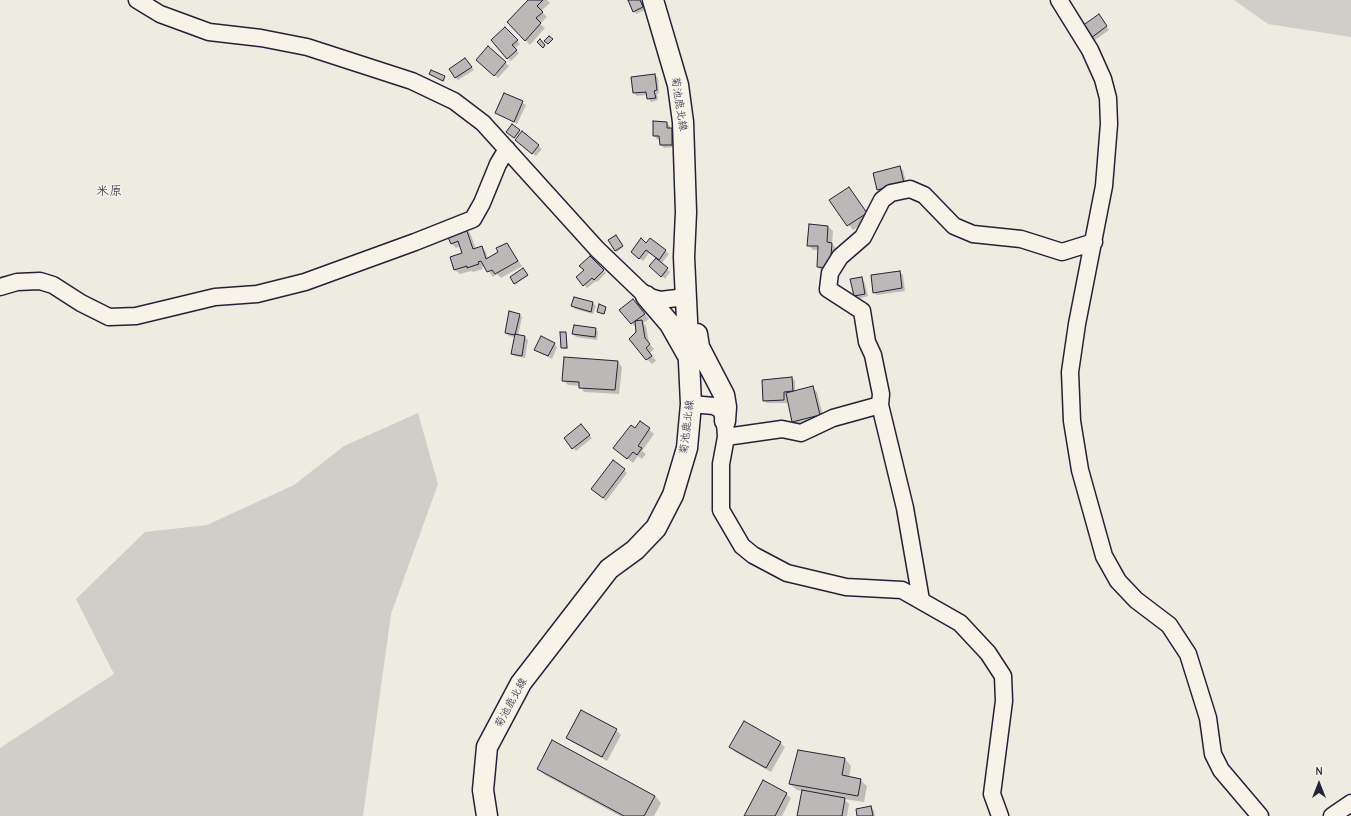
<!DOCTYPE html>
<html>
<head>
<meta charset="utf-8">
<style>
	body { margin:0 }
	#map { position:relative; width:1351px; height:816px; overflow:hidden; background:#eeebe1; font-family:"Comic Neue",sans-serif }
	canvas { display:block }
	.north { position:absolute; left:1299px; top:764px; width:40px; height:40px; -webkit-text-stroke:3px #f7f3e8; paint-order:stroke; rotate:0deg; font-size:11px; font-weight:700; line-height:16px; text-align:center; color:#22223b }
	.north::after { content:''; display:block; margin:auto; width:14px; height:18px; background:#22223b; clip-path:polygon(50% 0,100% 100%,50% 72%,0 100%) }
</style>
</head>
<body>
<div id="map">
<canvas width="1351" height="816"></canvas>
<div class="north">N</div>
</div>
<script>
const g = document.querySelector('canvas').getContext('2d');
g.lineJoin = 'round';
function fill(path, color) {
  g.fillStyle = color;
  g.fill(path, 'evenodd');
}
function toPath(rows) {
  const path = new Path2D();
  for (const r of rows) {
    path.moveTo(r[0], r[1]);
    for (let i = 2; i < r.length; i += 2) path.lineTo(r[i], r[i + 1]);
  }
  return path;
}
function stroke(path, color, width, dash) {
  g.strokeStyle = color;
  g.lineWidth = width;
  g.lineCap = dash ? 'butt' : 'round';
  g.setLineDash(dash || []);
  g.stroke(path);
}
function write(font, color, halo, rows, align = 'center') {
  g.font = font + ' "Comic Neue","Klee One",sans-serif';
  g.lineWidth = 3;
  g.setLineDash([]);
  g.textBaseline = 'middle';
  g.strokeStyle = halo;
  g.fillStyle = color;
  for (const [text, x, y, turn = 0] of rows) {
    g.save();
    g.translate(x, y);
    g.rotate((+turn || 0) * Math.PI / 180);
    g.textAlign = isNaN(turn) ? turn : align;
    if (halo) g.strokeText(text, 0, 0);
    g.fillText(text, 0, 0);
    g.restore();
  }
}
const green = toPath([
	[1234,0,1351,0,1351,37,1268,24],
	[418,413,438,484,391,614,363,816,0,816,0,748,114,674,76,599,145,532,207,525,294,485,344,446]
]);
const shadow = toPath([
	[529,0,547,0,550,3,541,11,547,17,540,24,545,28,530,45,508,22],
	[629,0,641,0,645,10,636,14],
	[1101,18,1109,30,1095,40,1092,37],
	[505,28,520,44,514,49,519,53,511,61,508,58],
	[488,47,509,66,498,78,477,60],
	[465,59,474,70,458,80,455,77],
	[432,71,445,77,444,82,431,75],
	[655,75,658,78,659,93,657,94,658,100,651,102,647,95,637,96,634,93],
	[504,94,526,105,517,124,496,113],
	[667,123,670,126,669,129,674,132,674,147,664,148,661,145,660,139,657,139,654,136],
	[519,131,520,132,515,138,508,133],
	[522,133,542,149,536,156,519,143],
	[900,167,903,170,907,186,881,192,878,189],
	[849,188,871,218,853,230,831,200],
	[828,227,833,231,832,244,836,248,835,273,823,272,818,267,819,250,813,250,808,245],
	[465,229,470,233,476,249,482,247,486,252,488,259,500,253,507,244,522,266,501,278,497,274,493,277,485,266,482,267,483,269,473,272,471,271,460,274,455,270,464,254,461,246,456,248,451,243],
	[617,238,623,247,617,252,609,241],
	[650,239,669,254,661,264,670,272,665,279,651,266,657,259,649,253,643,261,635,255],
	[590,257,606,273,597,282,596,281,587,288,577,277,585,271],
	[524,271,528,276,516,284,515,283],
	[900,272,903,275,905,291,877,295,874,292],
	[861,278,864,281,868,296,858,299,855,296],
	[574,298,593,303,596,306,593,314,575,309,572,306],
	[638,305,649,319,643,323,646,326,649,343,654,349,650,353,656,361,652,364,647,359,637,329,621,310],
	[606,307,605,314,598,311],
	[519,314,522,317,518,336,525,337,528,340,525,358,515,356,512,353,515,337,509,336,506,333],
	[595,329,598,332,597,340,576,337,573,334],
	[566,333,568,349,564,349,562,348],
	[554,344,557,347,552,359,536,350],
	[618,362,622,367,619,394,584,392,580,386,568,385,563,380],
	[792,378,795,381,795,392,813,388,817,392,824,420,798,426,793,421,788,397,787,403,767,403,764,400],
	[640,422,654,434,642,451,646,454,642,459,638,456,633,463,615,448,636,429],
	[584,429,592,438,576,451,565,438],
	[624,470,627,473,606,501,592,489],
	[616,730,621,735,607,761,572,742,567,738],
	[780,743,785,747,771,772,735,752,730,747],
	[845,759,851,766,849,778,860,780,867,786,864,802,844,799,849,804,847,816,798,816,803,791,797,790,790,784],
	[538,769,655,796,661,803,654,816,620,816,545,775],
	[786,794,791,798,782,816,745,816],
	[871,807,874,810,875,816,858,816]
]);
const building = toPath([
	[528,0,543,0,537,6,543,12,536,18,541,23,525,41,507,22,528,0],
	[628,0,640,0,643,7,633,12,628,0],
	[1099,14,1107,26,1091,38,1082,26,1099,14],
	[505,27,518,40,512,45,517,50,507,59,491,40,505,27],
	[549,36,553,39,548,44,544,41,549,36],
	[540,39,545,45,543,48,537,42,540,39],
	[488,46,506,62,494,76,476,60,488,46],
	[465,58,472,67,455,78,449,69,465,58],
	[431,70,445,76,443,81,429,74,431,70],
	[655,74,657,90,654,91,656,98,647,99,646,92,633,93,631,77,655,74],
	[504,93,523,101,514,122,495,113,504,93],
	[653,121,667,122,667,128,672,128,672,145,660,145,659,136,653,136,653,121],
	[512,124,520,130,514,138,506,132,512,124],
	[522,131,539,145,532,154,515,140,522,131],
	[900,166,904,183,877,190,873,173,900,166],
	[849,187,867,213,847,226,829,200,849,187],
	[809,224,828,226,827,242,832,243,830,268,817,267,818,246,807,246,809,224],
	[466,228,473,249,482,246,486,259,498,252,496,248,507,243,518,261,495,274,492,270,487,272,481,261,478,262,479,264,467,268,467,266,454,270,450,257,462,253,458,241,451,244,447,235,466,228],
	[616,235,623,246,615,251,608,240,616,235],
	[641,238,646,243,650,238,666,250,659,260,646,250,639,259,631,252,641,238],
	[590,256,604,270,594,280,592,278,583,286,576,277,584,270,579,266,590,256],
	[656,258,668,268,661,277,649,266,656,258],
	[523,268,528,275,514,284,510,277,523,268],
	[900,271,902,288,873,293,871,275,900,271],
	[862,277,865,294,854,296,850,279,862,277],
	[574,297,593,302,591,312,571,306,574,297],
	[633,299,645,314,635,321,642,320,645,338,650,344,646,348,652,356,646,360,629,339,636,332,635,321,631,324,619,310,633,299],
	[599,304,606,307,604,314,597,312,599,304],
	[509,311,520,314,515,335,505,333,509,311],
	[574,325,596,328,595,337,572,334,574,325],
	[560,332,566,332,567,348,561,348,560,332],
	[515,334,525,336,522,356,511,354,515,334],
	[541,336,555,343,548,356,534,350,541,336],
	[564,357,618,361,615,390,579,388,579,382,562,381,564,357],
	[792,377,793,391,784,392,784,400,763,401,762,380,792,377],
	[813,386,820,415,792,422,786,393,813,386],
	[640,421,650,428,638,446,642,448,637,455,633,452,627,459,613,448,631,425,635,428,640,421],
	[581,424,590,435,572,449,564,438,581,424],
	[613,460,625,469,603,498,591,489,613,460],
	[581,710,617,729,602,757,566,738,581,710],
	[744,721,781,742,766,768,729,747,744,721],
	[552,740,655,796,644,816,624,816,537,769,552,740],
	[798,750,845,758,842,775,861,779,858,796,789,784,798,750],
	[763,780,787,793,775,816,744,816,763,780],
	[802,790,845,798,842,816,797,816,802,790],
	[871,806,873,816,857,816,856,809,871,806]
]);
const minor = toPath([
	[137,0,160,14,209,32,261,38,307,47,412,81,454,101,483,123,597,249,646,296,660,300,686,297],
	[1059,0,1090,50,1103,79,1108,98,1109,124,1104,186,1077,324,1070,372,1072,421,1080,470,1104,556,1118,581,1136,600,1169,625,1188,654,1208,718,1213,754,1221,770,1260,816],
	[0,287,17,282,40,281,53,285,81,303,109,317,136,316,215,297,257,294,305,282,415,242,473,219,482,203,498,164,507,149],
	[691,404,714,406,721,410,725,421,726,437,721,464,721,510,742,546,753,555,787,573,846,587,902,590,960,623,988,653,1003,676,1004,701,992,794,1000,816],
	[726,437,782,429,801,433,833,418,880,405],
	[921,600,905,508,880,405,881,394,873,355,867,342,862,311,828,289,830,273,840,257,863,237,882,200,891,193,910,189,924,195,954,226,973,234,1021,239,1062,252,1094,242],
	[1332,816,1351,803]
]);
const major = toPath([
	[646,296,670,324,687,354],
	[697,334,699,347,724,395,726,407,725,421],
	[487,816,483,790,487,747,521,683,609,569,635,550,656,528,673,495,687,448,691,404,684,257,686,212,683,122,678,85,653,0]
]);
const streetNames = [
	["菊池鹿北線",679,104,81],
	["菊池鹿北線",687,427,-83],
	["菊池鹿北線",511,703,-61]
];
const quarterNames = [
	["米原",109,191]
];
fill(green, '#d1cdc9');
fill(shadow, '#0003');
fill(building, '#bbb8b7');
stroke(building, '#22223b', 1);
stroke(minor, '#22223b', 19);
stroke(major, '#22223b', 23);
stroke(minor, '#f7f3e8', 16);
stroke(major, '#f7f3e8', 20);
write('11px', '#22223b', '#f7f3e8', streetNames);
write('13px', '#22223b', '#f7f3e8', quarterNames);
</script>
</body>
</html>
